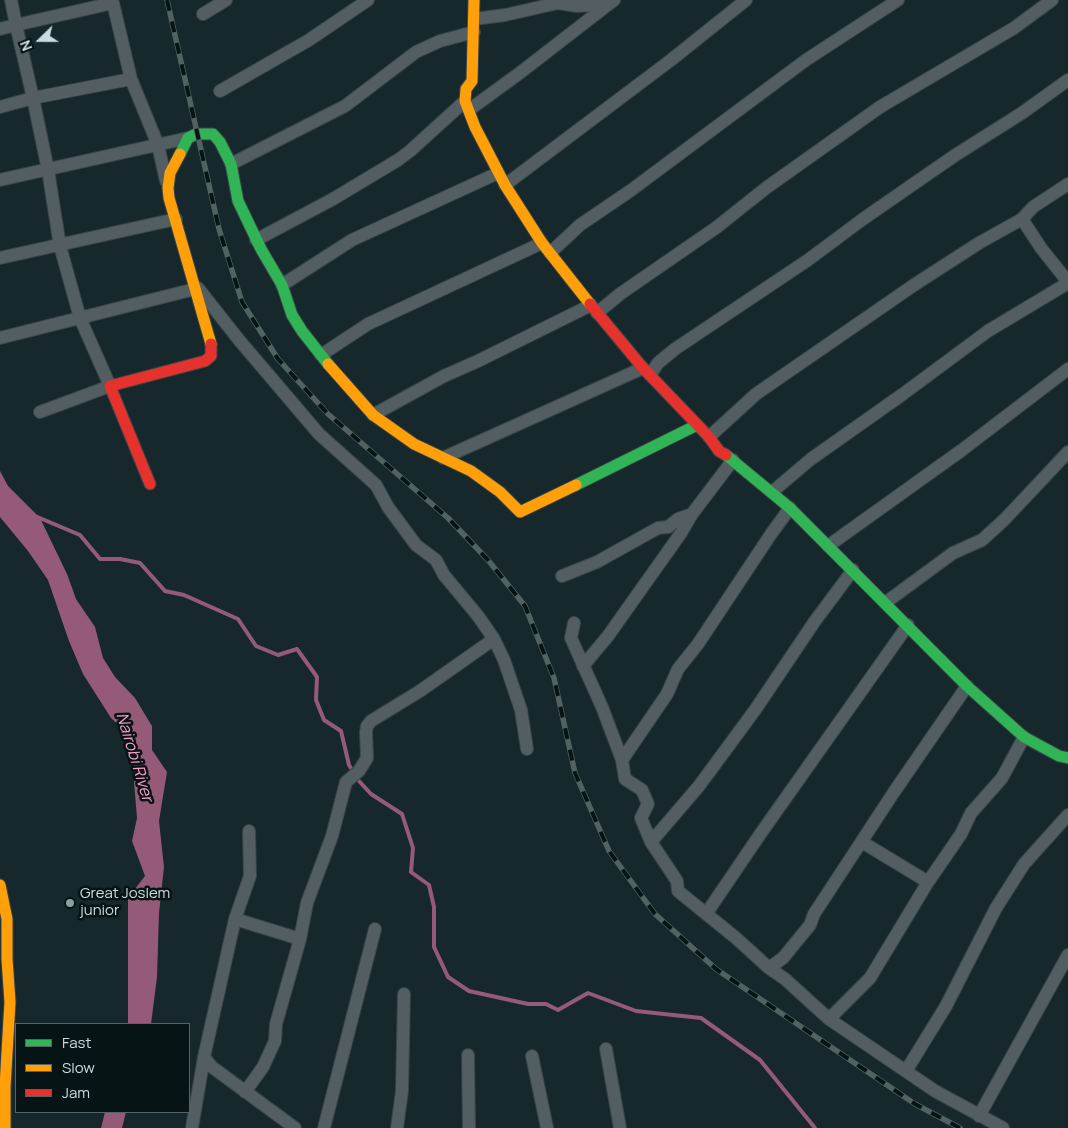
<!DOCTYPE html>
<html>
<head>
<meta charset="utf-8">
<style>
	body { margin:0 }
	#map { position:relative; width:1068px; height:1128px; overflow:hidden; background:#16282b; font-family:Manrope,sans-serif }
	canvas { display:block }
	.legend { position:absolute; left:15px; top:1023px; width:175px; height:90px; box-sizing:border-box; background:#071416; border:1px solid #566467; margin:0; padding:6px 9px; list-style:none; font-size:15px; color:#ccdde1 }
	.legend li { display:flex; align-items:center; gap:10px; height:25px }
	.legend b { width:25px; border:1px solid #566467 }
	.north { position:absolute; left:15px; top:15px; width:50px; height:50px; -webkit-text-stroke:4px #071416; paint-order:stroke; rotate:248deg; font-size:14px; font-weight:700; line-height:20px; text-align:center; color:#ccdde1 }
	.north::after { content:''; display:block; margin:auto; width:18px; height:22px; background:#ccdde1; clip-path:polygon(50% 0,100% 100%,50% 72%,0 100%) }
</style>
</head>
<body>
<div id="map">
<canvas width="1068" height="1128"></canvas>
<ul class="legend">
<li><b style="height:6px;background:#30b455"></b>Fast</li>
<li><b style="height:6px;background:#ff9f0a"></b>Slow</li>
<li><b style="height:6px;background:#e5322d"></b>Jam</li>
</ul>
<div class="north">N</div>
</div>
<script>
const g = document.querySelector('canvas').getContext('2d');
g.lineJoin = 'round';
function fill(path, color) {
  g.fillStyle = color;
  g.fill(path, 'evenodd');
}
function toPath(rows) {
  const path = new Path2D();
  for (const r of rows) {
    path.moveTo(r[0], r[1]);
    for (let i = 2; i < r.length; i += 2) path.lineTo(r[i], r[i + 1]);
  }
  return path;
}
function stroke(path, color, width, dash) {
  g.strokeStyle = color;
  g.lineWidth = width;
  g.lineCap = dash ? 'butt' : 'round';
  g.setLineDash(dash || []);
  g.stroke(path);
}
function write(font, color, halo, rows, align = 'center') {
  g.font = font + ' Manrope,sans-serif';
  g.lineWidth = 5;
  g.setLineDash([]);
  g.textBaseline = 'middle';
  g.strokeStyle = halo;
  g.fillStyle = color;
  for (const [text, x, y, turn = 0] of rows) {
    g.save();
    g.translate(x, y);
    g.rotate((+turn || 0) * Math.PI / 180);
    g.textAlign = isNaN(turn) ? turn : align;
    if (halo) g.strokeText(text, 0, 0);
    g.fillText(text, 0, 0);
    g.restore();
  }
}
const water = toPath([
	[0,471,8,486,40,518,67,574,76,599,95,627,103,658,115,677,135,698,152,726,152,750,167,772,159,821,164,867,159,913,157,977,151,1024,128,1024,128,898,145,876,132,841,137,818,134,782,134,761,130,736,111,718,83,674,69,641,48,580,28,551,0,517],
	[105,1112,126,1112,122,1128,101,1128]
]);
const stream = toPath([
	[35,516,80,535,100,559,120,559,140,563,165,591,184,595,238,619,256,646,278,655,297,649,317,677,316,700,324,720,341,731,349,765,359,781,371,794,402,814,413,848,411,872,429,885,434,907,434,947,448,977,469,991,528,1004,546,1004,558,1010,588,993,636,1011,701,1018,760,1060,815,1128]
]);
const street = toPath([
	[203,14,226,0],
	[474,19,505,15,558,3,577,6,609,4],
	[0,29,16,25,11,0],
	[220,91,309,40,368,0],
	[0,107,33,98,131,79],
	[469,110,521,72,614,0],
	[231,164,345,106,416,52,440,41,474,32],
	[0,180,188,138],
	[505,185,671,60,746,0],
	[1022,219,1041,248,1068,282],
	[256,240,333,199,398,160,410,151,465,101],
	[550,253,580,225,630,191,806,60,898,0],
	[0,258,176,219],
	[282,285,352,240,498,173],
	[198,288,239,340,319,434,376,485,388,507,416,545,436,560,444,575,478,616,494,639,504,660,521,710,527,749],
	[597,313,620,294,717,227,766,188,880,107,1014,28,1052,0],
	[0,338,195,289],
	[321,355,368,324,542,243],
	[650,375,658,363,675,349,808,260,863,219,954,156,1022,113,1068,80],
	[40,412,110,386,80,318,60,246,48,170,33,98,16,25,113,3,131,79,158,145,166,181],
	[373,415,444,376,478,361,591,305],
	[709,437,756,394,914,285,979,243,1022,219,1033,207,1068,184],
	[443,458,643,368],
	[772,492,811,459,903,394,988,331,1068,283],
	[828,546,962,450,1068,369],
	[562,576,597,562,658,528,668,527,678,519,692,514],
	[885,603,953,553,982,540,1004,520,1068,452],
	[574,623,571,638,602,707,622,760,625,779,642,790,648,804,641,818,651,842,677,881,678,891,736,938,769,968,785,979,829,1019,935,1091,1003,1128],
	[583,666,608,636,681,533,692,514,733,460],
	[622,760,667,694,678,669,698,644,771,534,790,508],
	[651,842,699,786,755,710,815,621,853,570],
	[862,842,928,882],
	[706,914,761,833,908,625],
	[235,919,300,939],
	[769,968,783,958,810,925,814,914,894,792,967,686],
	[829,1019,870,978,928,882,961,834,971,813,1002,778,1024,737],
	[606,1049,620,1128],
	[468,1055,469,1128],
	[532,1056,547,1128],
	[204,1057,212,1067,295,1128],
	[906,1071,946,1006,996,908,1024,864,1068,815],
	[245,1092,263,1067,275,1041,276,1024,300,939,307,903,332,836,346,782,359,771,367,758,366,732,367,726,371,721,420,691,494,639],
	[979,1116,1068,955],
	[192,1128,204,1057,235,919,250,876,249,831],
	[324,1128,375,929],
	[397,1128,402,1091,404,994]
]);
const fast = toPath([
	[180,154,188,138,196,134,213,134,220,142,231,164,238,201,261,249,282,285,292,315,302,331,328,364],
	[726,455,790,508,967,686,1024,737,1059,756,1068,758],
	[576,485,697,425]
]);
const slow = toPath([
	[474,0,472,81,466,89,465,101,475,127,505,185,542,243,590,304],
	[180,154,170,173,168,188,169,198,211,344],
	[328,364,373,415,414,444,471,471,500,492,520,512,576,485],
	[0,885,7,919,7,959,10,1002,5,1087,5,1128]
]);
const jam = toPath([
	[590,304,643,368,709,437,719,451,726,455],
	[150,484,110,386,205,361,211,356,211,344]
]);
const rail = toPath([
	[167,0,219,229,242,302,278,359,328,414,448,518,488,560,525,606,554,678,575,773,609,851,655,914,716,969,915,1104,960,1128]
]);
const markers = [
	[70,903,5,"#8c9ea1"]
];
const poiNames = [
	["Great Joslem",80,894],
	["junior",80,911]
];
const waterNames = [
	["Nairobi River",134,757,73]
];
fill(water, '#955a77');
stroke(stream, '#955a77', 4);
stroke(street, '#384548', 14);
stroke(fast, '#384548', 13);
stroke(slow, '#384548', 13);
stroke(jam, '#384548', 13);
stroke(street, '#525e61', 12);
stroke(fast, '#30b455', 11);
stroke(slow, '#ff9f0a', 11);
stroke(jam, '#e5322d', 11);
stroke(rail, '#526162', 5.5);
stroke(rail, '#071416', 4, [11]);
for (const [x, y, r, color] of markers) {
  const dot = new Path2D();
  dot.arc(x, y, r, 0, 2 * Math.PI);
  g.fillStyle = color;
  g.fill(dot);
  stroke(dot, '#071416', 2);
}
write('15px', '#ccdde1', '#071416', poiNames, 'left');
write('italic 16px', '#fd9dca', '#071416', waterNames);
</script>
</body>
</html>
